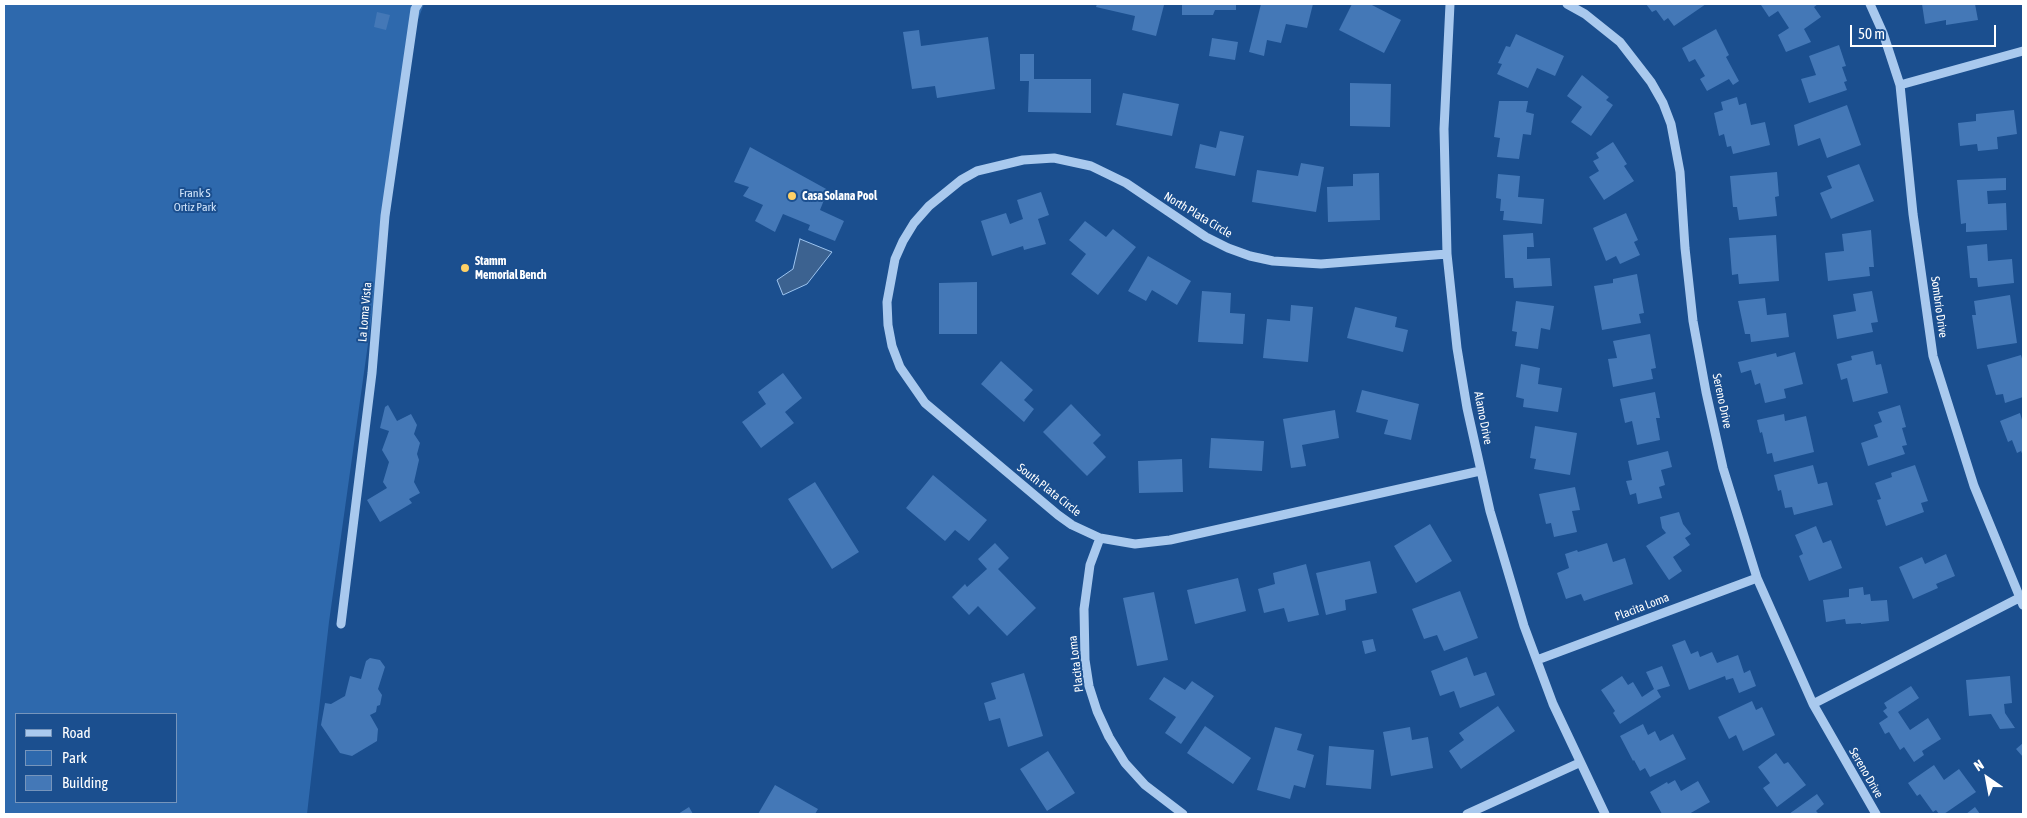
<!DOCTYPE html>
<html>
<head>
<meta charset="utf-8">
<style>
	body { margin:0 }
	#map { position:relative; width:2027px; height:818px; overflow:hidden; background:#1b4f8f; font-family:"Asap Condensed",sans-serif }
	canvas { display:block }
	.frame { position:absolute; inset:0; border:5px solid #fff; pointer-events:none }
	.legend { position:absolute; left:15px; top:713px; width:162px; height:90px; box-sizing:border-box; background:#1b4f8f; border:1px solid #7695bc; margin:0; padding:6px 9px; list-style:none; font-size:15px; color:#fff }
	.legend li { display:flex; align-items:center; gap:10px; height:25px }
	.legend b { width:25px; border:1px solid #7695bc }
	.north { position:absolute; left:1962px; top:753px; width:50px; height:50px; -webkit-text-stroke:4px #1b4f8f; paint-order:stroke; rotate:327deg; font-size:14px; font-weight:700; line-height:20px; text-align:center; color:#fff }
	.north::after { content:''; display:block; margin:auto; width:18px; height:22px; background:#fff; clip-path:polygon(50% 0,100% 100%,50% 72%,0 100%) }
	.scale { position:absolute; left:1850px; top:25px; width:146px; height:22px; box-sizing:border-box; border:2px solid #fff; border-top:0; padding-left:6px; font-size:15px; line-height:18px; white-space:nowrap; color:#fff; -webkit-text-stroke:4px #1b4f8f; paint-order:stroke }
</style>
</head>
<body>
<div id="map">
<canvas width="2027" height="818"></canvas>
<div class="frame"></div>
<ul class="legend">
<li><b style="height:6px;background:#a9c9ee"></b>Road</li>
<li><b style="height:14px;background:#2e69ad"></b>Park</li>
<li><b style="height:14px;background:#4478b7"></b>Building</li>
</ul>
<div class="north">N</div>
<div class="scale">50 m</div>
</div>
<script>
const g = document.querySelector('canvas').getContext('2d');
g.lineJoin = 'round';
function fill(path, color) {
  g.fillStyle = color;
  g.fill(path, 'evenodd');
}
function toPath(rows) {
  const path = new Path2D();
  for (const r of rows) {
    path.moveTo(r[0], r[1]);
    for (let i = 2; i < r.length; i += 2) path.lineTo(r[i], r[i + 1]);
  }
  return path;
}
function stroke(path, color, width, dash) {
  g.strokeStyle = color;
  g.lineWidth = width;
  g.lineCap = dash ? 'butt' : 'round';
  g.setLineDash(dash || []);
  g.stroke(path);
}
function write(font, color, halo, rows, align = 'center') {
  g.font = font + ' "Asap Condensed",sans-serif';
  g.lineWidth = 4;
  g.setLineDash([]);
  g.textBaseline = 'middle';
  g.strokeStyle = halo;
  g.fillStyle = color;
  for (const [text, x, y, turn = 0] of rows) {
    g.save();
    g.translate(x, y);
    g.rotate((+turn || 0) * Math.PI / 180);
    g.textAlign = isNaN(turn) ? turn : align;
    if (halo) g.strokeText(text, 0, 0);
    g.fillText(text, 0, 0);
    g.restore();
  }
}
const green = toPath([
	[4,4,424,4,411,37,329,622,307,814,4,814],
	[16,714,176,714,176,802,16,802]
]);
const water = toPath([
	[800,239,832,252,807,284,783,295,777,280,793,269,800,239]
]);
const building = toPath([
	[1097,4,1158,4,1164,5,1156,36,1132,30,1135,16,1096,7],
	[1182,4,1236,4,1236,10,1215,10,1213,15,1182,15],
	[1261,4,1313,4,1307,28,1286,24,1281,43,1267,40,1264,56,1249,52],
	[1352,4,1370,4,1401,20,1384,53,1339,30],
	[1646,4,1706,4,1674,26,1668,18,1664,21,1656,10,1652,12],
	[1763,4,1818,4,1814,7,1821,17,1804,29,1811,42,1786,52,1778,35,1789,28,1778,11,1769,17,1761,5],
	[1922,4,1975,4,1978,20,1946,25,1946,20,1925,24],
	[377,12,390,15,386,30,374,27],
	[1716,29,1729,55,1726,57,1739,81,1733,85,1729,79,1707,91,1700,79,1705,76,1695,59,1689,62,1682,48],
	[919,30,921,46,988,37,995,89,937,98,935,86,912,89,903,32],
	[1516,34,1564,56,1555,76,1537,68,1528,88,1497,74,1502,64,1498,63,1506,46,1510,47],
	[1212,38,1238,42,1235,60,1209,56],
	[1839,45,1846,66,1842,67,1847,81,1844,82,1847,90,1809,103,1801,79,1816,75,1809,56],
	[1020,54,1034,54,1034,79,1091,79,1091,113,1028,112,1029,81,1020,81],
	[1582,75,1609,97,1606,100,1613,105,1591,136,1571,122,1582,107,1567,96],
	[1350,83,1391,84,1390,127,1350,126],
	[1123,93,1179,104,1172,136,1116,125],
	[1737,97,1739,105,1746,103,1751,125,1765,122,1770,145,1733,154,1731,146,1727,147,1724,134,1719,136,1714,113,1723,110,1721,102],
	[1499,101,1528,101,1526,112,1534,114,1531,135,1523,134,1519,159,1497,157,1500,138,1494,137],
	[1847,105,1861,145,1827,158,1820,138,1798,146,1794,125],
	[2014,110,2017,134,1997,137,1998,149,1978,151,1977,144,1960,146,1958,123,1976,121,1976,114],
	[1220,131,1244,136,1235,176,1195,168,1200,144,1216,148],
	[1613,142,1627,164,1624,166,1634,181,1604,200,1589,177,1599,171,1593,161,1599,158,1596,153],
	[750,147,828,190,820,210,844,221,835,241,808,230,810,225,783,214,775,232,755,221,763,205,743,196,749,187,734,182],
	[1301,163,1324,167,1316,212,1252,202,1257,170,1298,176],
	[1859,164,1874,201,1831,219,1820,193,1832,188,1827,176],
	[1777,172,1779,196,1775,197,1777,216,1739,220,1737,207,1733,207,1730,176],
	[1379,173,1380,220,1328,222,1327,187,1353,186,1353,174],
	[1498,174,1520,176,1518,197,1544,199,1542,224,1503,220,1504,211,1500,211,1501,199,1496,198],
	[2006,178,2006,190,1987,191,1988,204,2006,203,2007,230,1966,232,1966,223,1961,224,1957,180],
	[1041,192,1049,215,1038,219,1046,244,1024,250,1023,246,992,256,981,221,1006,213,1010,224,1023,219,1017,200],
	[1626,213,1638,240,1634,242,1640,255,1620,264,1616,256,1606,261,1593,228],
	[1085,221,1106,237,1113,229,1136,247,1098,295,1071,274,1086,254,1069,240],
	[1871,230,1874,267,1869,267,1870,276,1828,281,1825,253,1844,251,1842,234],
	[1533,233,1534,247,1527,247,1527,259,1550,258,1552,286,1514,288,1513,278,1505,278,1503,235],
	[1776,235,1779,281,1739,284,1738,274,1732,275,1729,238],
	[1987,244,1988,261,2012,259,2014,283,1978,287,1977,278,1970,278,1967,246],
	[1148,256,1191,281,1177,305,1152,290,1146,301,1128,291],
	[1637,274,1644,313,1639,314,1641,323,1602,330,1594,286,1613,283,1613,279],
	[977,282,977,334,939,334,939,283],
	[1202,291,1231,293,1230,313,1245,314,1243,344,1198,342],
	[1872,291,1878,322,1871,323,1873,332,1837,339,1833,315,1856,311,1853,294],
	[2010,295,2017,343,1977,349,1972,315,1976,315,1974,301],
	[1765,298,1767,315,1786,313,1789,337,1751,342,1750,334,1745,334,1738,301],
	[1516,301,1554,306,1550,330,1541,328,1538,349,1515,346,1517,332,1512,331],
	[1291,305,1313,307,1308,362,1263,358,1267,319,1290,321],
	[1355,307,1397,317,1395,327,1408,330,1403,352,1347,338],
	[1650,334,1656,368,1651,369,1653,379,1613,387,1608,359,1617,358,1613,341],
	[1873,351,1876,365,1881,364,1888,393,1853,402,1847,378,1841,380,1837,364,1852,360,1851,356],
	[1795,352,1803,384,1784,389,1786,398,1765,403,1760,383,1755,385,1751,370,1741,373,1738,362,1776,353,1777,357],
	[2021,355,2023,362,2023,397,2005,403,2003,394,1996,395,1987,365],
	[1001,361,1033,390,1024,400,1034,409,1024,422,981,384],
	[1521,364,1540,368,1538,384,1562,388,1558,412,1523,407,1524,399,1516,397],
	[783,373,802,398,785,412,794,423,761,448,742,422,766,404,758,392],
	[1362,390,1419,404,1411,440,1384,434,1388,420,1356,412],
	[1655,392,1660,418,1656,418,1660,440,1637,445,1632,421,1625,423,1620,399],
	[1071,404,1101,435,1093,443,1106,457,1087,476,1043,432],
	[388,405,397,421,411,414,417,425,414,434,420,443,417,454,419,460,414,482,420,493,409,499,412,503,380,522,367,500,387,488,383,482,389,462,382,450,389,431,380,428,385,407],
	[1900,405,1906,427,1902,428,1907,445,1902,446,1905,454,1868,466,1861,443,1878,437,1874,425,1882,422,1878,412],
	[1335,410,1339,438,1302,445,1306,466,1291,468,1283,419],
	[2020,413,2023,423,2023,456,2021,451,2017,453,2012,440,2008,442,2000,421],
	[1784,414,1785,421,1806,416,1814,452,1774,462,1772,453,1767,454,1762,432,1760,433,1757,420],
	[1535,426,1577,433,1570,475,1534,469,1536,459,1530,458],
	[1211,438,1264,441,1262,471,1209,468],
	[1668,451,1672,467,1661,470,1665,485,1659,487,1662,498,1638,504,1636,493,1630,495,1626,481,1632,480,1628,461],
	[1182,459,1183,492,1139,493,1138,461],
	[1813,465,1818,484,1827,482,1833,505,1794,515,1792,507,1785,508,1781,490,1778,491,1774,475],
	[1915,465,1928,501,1921,503,1924,512,1886,526,1877,500,1881,499,1875,483,1892,477,1891,473],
	[933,475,987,520,969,541,955,530,945,541,906,508],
	[815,482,859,552,832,569,788,499],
	[1575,487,1580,510,1572,511,1577,532,1554,537,1551,523,1546,524,1539,494],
	[1679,512,1683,524,1691,534,1685,538,1690,545,1673,557,1682,571,1669,580,1646,546,1666,533,1662,528,1660,517],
	[1430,524,1452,561,1416,583,1394,546],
	[1816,526,1823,543,1831,540,1842,568,1809,581,1799,556,1803,554,1795,535],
	[995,543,1009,558,998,569,1036,608,1007,636,978,606,969,615,952,597,965,584,967,587,987,569,978,559],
	[1607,543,1613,562,1625,558,1633,584,1584,601,1581,594,1566,599,1557,573,1569,568,1565,554,1577,550,1578,552],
	[1946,554,1955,576,1936,584,1938,588,1913,599,1899,567,1922,557,1925,564],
	[1370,561,1377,593,1345,600,1346,610,1326,615,1316,573],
	[1306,564,1319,615,1288,622,1284,608,1264,613,1258,589,1275,584,1273,573],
	[1238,578,1246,611,1195,624,1187,590],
	[1863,587,1864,595,1870,594,1871,601,1887,600,1889,621,1861,624,1861,623,1846,624,1845,619,1826,622,1823,600,1849,597,1849,589],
	[1460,591,1478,638,1444,651,1437,635,1424,639,1412,609],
	[1154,592,1168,660,1137,666,1123,598],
	[1373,639,1376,651,1365,654,1362,641],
	[1685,640,1691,654,1698,651,1700,657,1712,652,1717,663,1738,655,1744,673,1750,670,1756,686,1739,693,1733,678,1726,680,1725,676,1689,690,1672,645],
	[1467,657,1474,676,1486,672,1495,695,1460,708,1454,691,1440,696,1431,671],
	[370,658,380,660,385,667,378,689,382,695,380,705,377,706,376,712,370,715,378,729,377,741,352,756,340,753,321,725,325,703,331,704,345,696,350,676,361,679,366,661],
	[1662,666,1670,686,1657,690,1661,697,1620,724,1613,713,1615,711,1601,690,1622,676,1628,685,1633,682,1642,697,1654,689,1646,672],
	[1024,673,1043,736,1008,747,1000,718,989,721,984,703,996,699,991,683],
	[2010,676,2012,703,2004,704,2005,713,2015,728,2000,729,1991,714,1969,716,1966,680],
	[1164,677,1185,690,1192,681,1214,696,1181,744,1165,733,1176,717,1149,699],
	[1911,686,1919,698,1898,712,1910,730,1928,718,1941,739,1922,751,1924,755,1914,762,1904,747,1900,750,1889,732,1885,734,1879,723,1888,717,1883,711,1887,708,1884,703],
	[1752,701,1756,710,1762,707,1775,735,1743,751,1736,735,1729,739,1718,717],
	[1498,706,1515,731,1461,769,1449,751,1464,740,1459,733],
	[1643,724,1648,735,1655,731,1660,741,1673,734,1686,759,1650,777,1645,768,1640,771,1634,760,1633,761,1620,736],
	[1205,726,1251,758,1233,784,1187,753],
	[1275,727,1302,734,1297,750,1314,755,1305,788,1294,785,1290,799,1257,790],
	[1410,727,1412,740,1428,737,1433,768,1391,776,1383,732],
	[2023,743,2023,757,2016,749],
	[1329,746,1374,750,1371,789,1326,785],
	[1048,751,1075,793,1047,811,1020,769],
	[1776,753,1784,764,1788,762,1806,785,1777,807,1763,788,1770,783,1758,767],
	[1934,765,1944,780,1959,769,1976,792,1944,814,1939,814,1936,810,1933,812,1920,794,1917,796,1908,783],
	[1675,780,1681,791,1698,781,1710,802,1689,814,1662,814,1650,792,1667,782,1668,784],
	[775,785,818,809,815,814,758,814],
	[1817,794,1824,804,1816,811,1819,814,1789,814],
	[689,807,693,814,678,814],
	[1975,807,1980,814,1966,814]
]);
const minor = toPath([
	[1450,4,1444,129,1447,254,1457,348,1467,408,1490,511,1524,626,1553,704,1605,814],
	[1567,4,1585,14,1620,42,1651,82,1663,103,1671,124,1680,172,1685,248,1693,321,1706,392,1723,468,1757,578,1813,704,1876,814],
	[1870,4,1883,33,1900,85,1913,214,1933,356,1974,486,2023,605],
	[1900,85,2023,51],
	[1447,254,1321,264,1273,261,1250,256,1228,248,1206,237,1126,183,1091,166,1054,158,1023,160,977,171,961,180,929,206,914,223,903,241,895,259,887,302,888,325,892,346,900,367,925,403,1058,515,1072,525,1100,538,1135,544,1170,540,1480,471],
	[1100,538,1090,565,1084,609,1085,660,1089,686,1097,711,1109,737,1125,763,1145,785,1183,814],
	[341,624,372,373,385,216,415,9,418,4],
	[1537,660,1757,578],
	[1813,704,2019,598],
	[1467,814,1579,763]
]);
const markers = [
	[792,196,5,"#ffd166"],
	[465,268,5,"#ffd166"]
];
const parkNames = [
	["Frank S",195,193],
	["Ortiz Park",195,207]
];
const poiNames = [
	["Casa Solana Pool",802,196],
	["Stamm",475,261],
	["Memorial Bench",475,275]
];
const streetNames = [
	["North Plata Circle",1198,215,31],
	["Sombrio Drive",1939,307,82],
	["La Loma Vista",365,312,-85],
	["Sereno Drive",1722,401,78],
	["Alamo Drive",1483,418,79],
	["South Plata Circle",1049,490,38],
	["Placita Loma",1642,607,-21],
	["Placita Loma",1076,664,-97],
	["Sereno Drive",1866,773,60]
];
fill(green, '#2e69ad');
fill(water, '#3c6290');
stroke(water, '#9cc4f0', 1);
fill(building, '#4478b7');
stroke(minor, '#a9c9ee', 9);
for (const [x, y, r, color] of markers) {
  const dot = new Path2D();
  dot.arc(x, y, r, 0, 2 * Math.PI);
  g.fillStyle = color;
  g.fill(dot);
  stroke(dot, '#1b4f8f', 2);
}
write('12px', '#cfe3fa', '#1b4f8f', parkNames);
write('bold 12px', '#fff', '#1b4f8f', poiNames, 'left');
write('12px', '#fff', '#1b4f8f', streetNames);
</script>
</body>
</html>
